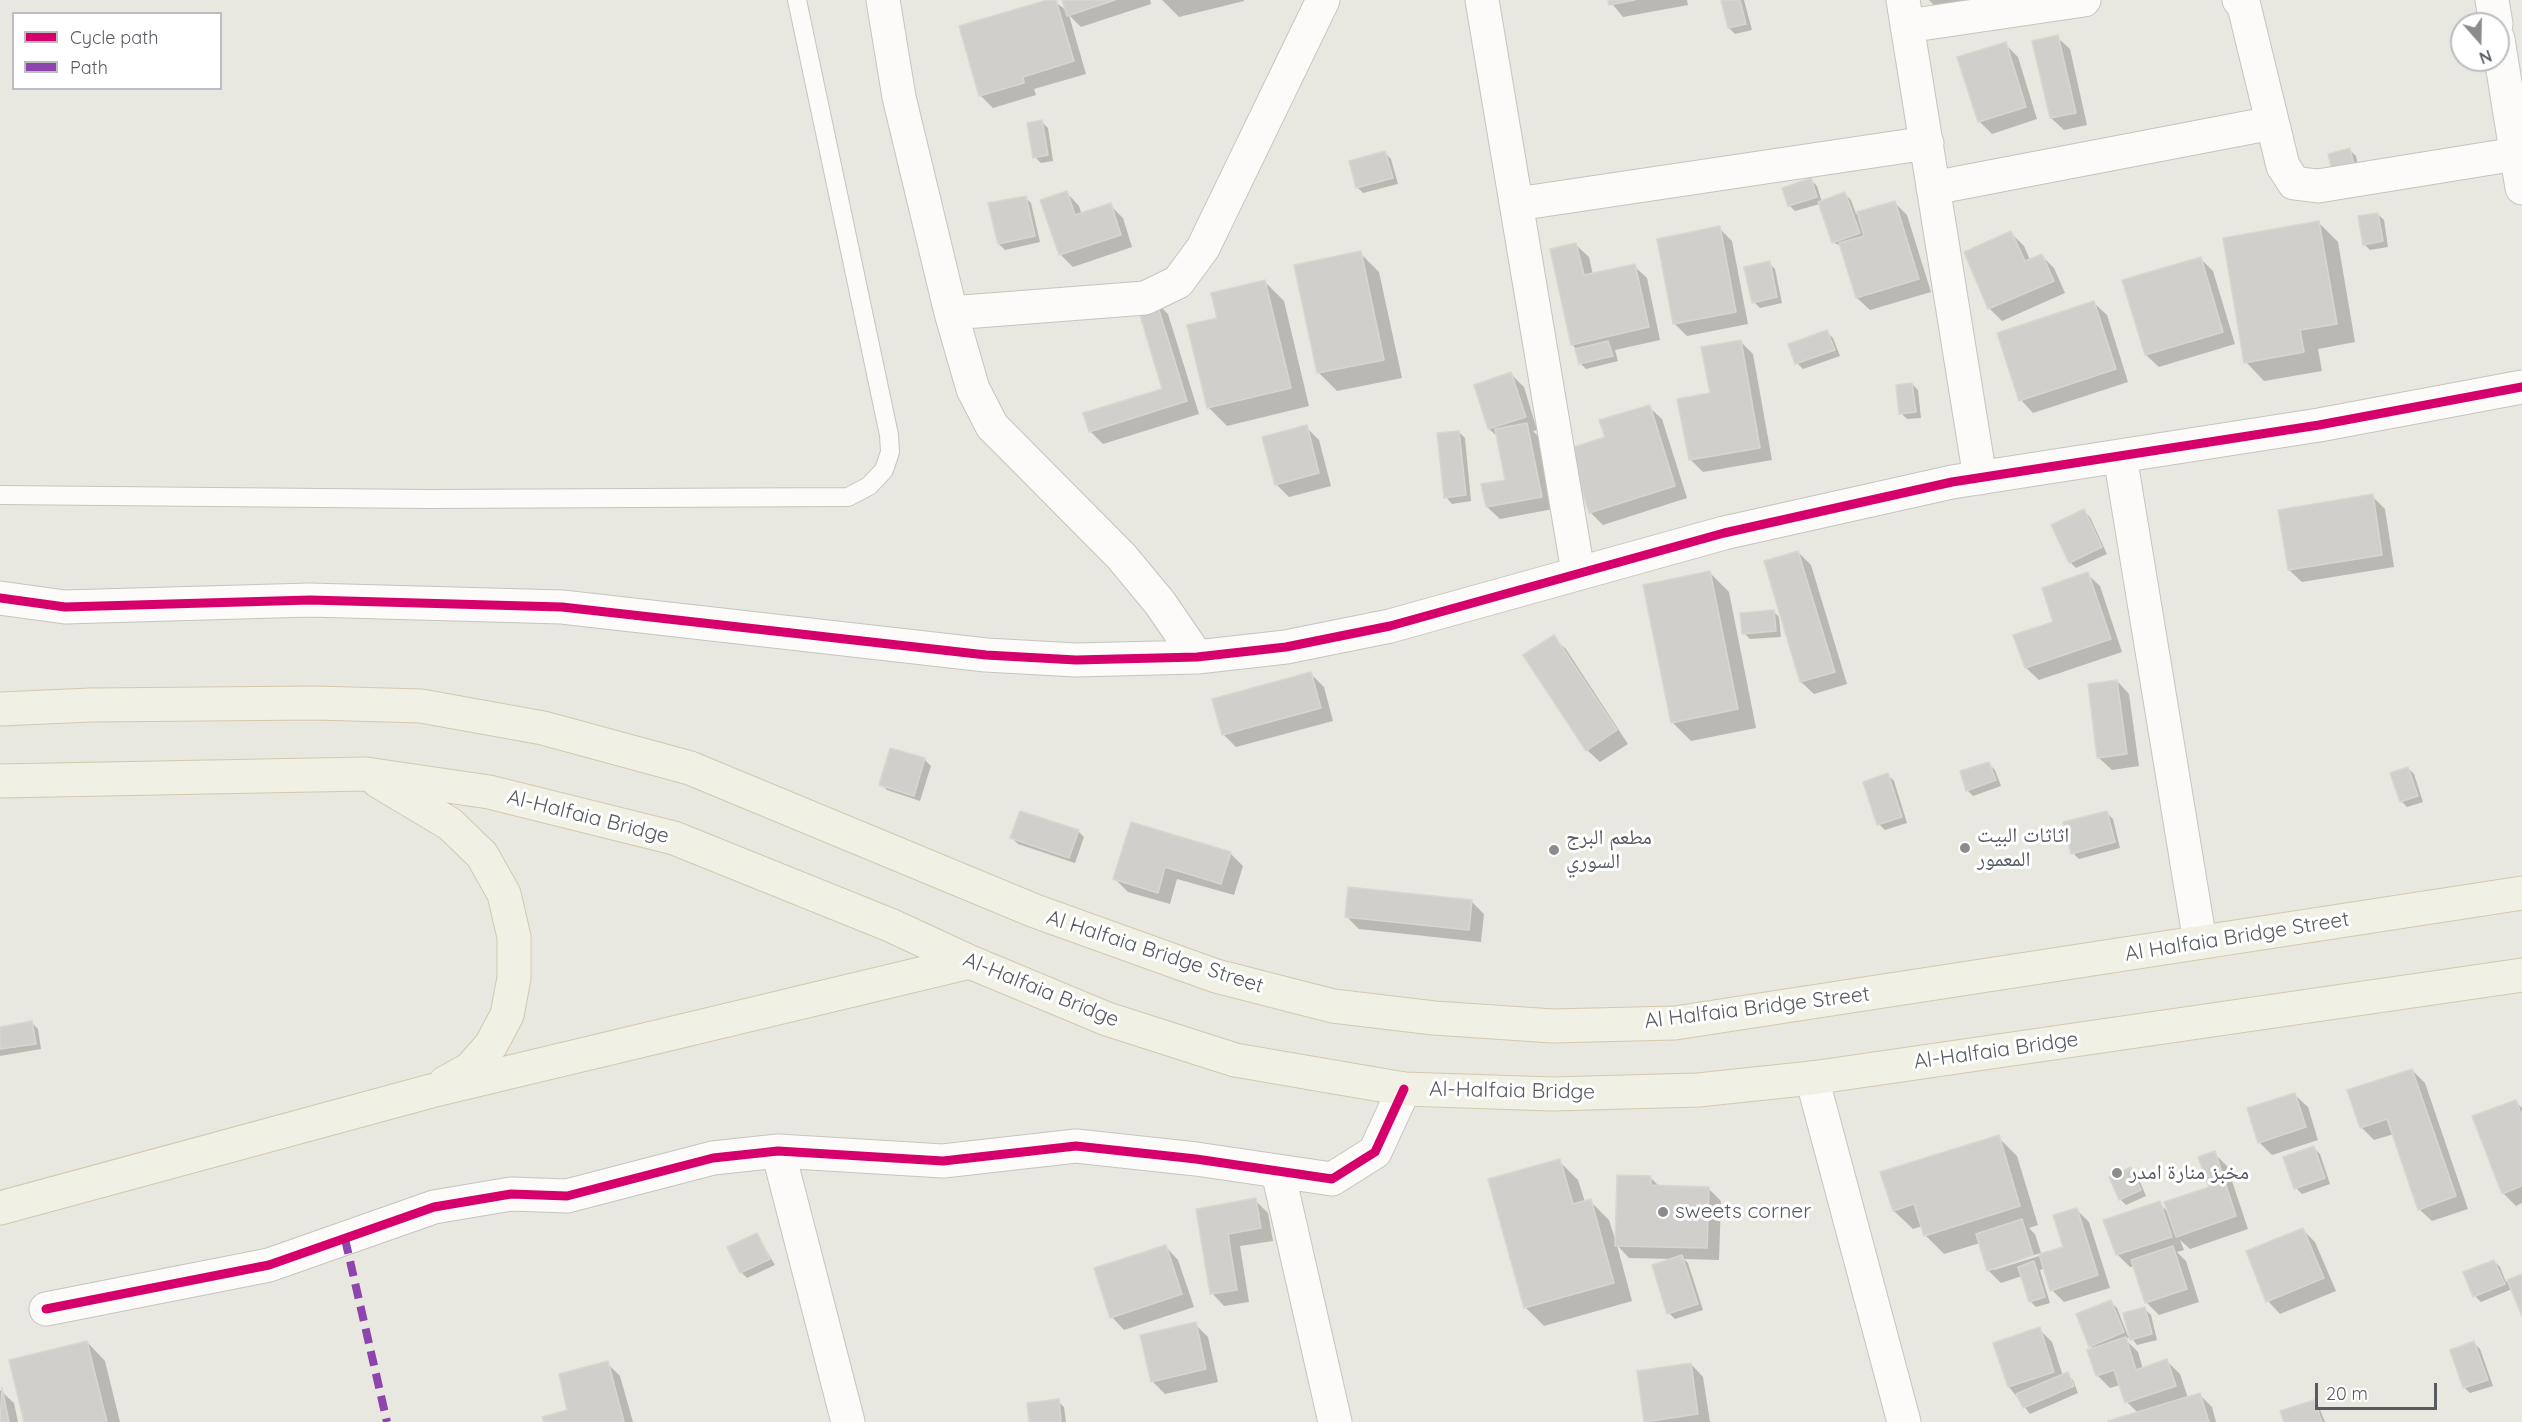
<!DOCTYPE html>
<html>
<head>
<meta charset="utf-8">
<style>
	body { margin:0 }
	#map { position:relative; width:2522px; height:1422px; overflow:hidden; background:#e8e7e0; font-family:Quicksand,sans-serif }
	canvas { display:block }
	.legend { position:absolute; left:12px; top:12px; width:210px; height:78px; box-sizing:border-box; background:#fff; border:2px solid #bcbdc0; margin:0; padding:8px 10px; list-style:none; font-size:18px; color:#575b61 }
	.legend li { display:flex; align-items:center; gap:12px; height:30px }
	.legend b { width:30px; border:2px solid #bcbdc0 }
	.north { position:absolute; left:2450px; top:12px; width:60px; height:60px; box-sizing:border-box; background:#fff; border:2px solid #bcbdc0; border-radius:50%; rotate:160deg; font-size:16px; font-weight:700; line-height:24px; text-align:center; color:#575b61 }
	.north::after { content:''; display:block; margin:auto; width:21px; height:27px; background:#8a8c8d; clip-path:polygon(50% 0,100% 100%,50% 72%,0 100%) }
	.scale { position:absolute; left:2315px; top:1383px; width:122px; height:27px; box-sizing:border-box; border:3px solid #575b61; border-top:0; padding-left:8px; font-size:18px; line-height:21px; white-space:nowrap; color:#575b61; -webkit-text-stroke:4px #fff; paint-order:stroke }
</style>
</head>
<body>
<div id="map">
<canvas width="2522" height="1422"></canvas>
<ul class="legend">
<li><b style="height:8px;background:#d6006c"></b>Cycle path</li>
<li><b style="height:8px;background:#8e44ad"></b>Path</li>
</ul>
<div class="north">N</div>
<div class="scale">20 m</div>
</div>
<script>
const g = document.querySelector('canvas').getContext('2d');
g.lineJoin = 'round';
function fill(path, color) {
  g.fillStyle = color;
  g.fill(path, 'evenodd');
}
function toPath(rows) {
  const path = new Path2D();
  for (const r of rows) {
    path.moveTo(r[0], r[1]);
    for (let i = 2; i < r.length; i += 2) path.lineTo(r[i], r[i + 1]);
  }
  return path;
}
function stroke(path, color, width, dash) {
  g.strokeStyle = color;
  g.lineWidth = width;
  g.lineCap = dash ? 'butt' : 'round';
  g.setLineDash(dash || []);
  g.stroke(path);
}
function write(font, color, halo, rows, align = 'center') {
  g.font = font + ' Quicksand,"Noto Naskh Arabic",sans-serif';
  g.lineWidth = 6;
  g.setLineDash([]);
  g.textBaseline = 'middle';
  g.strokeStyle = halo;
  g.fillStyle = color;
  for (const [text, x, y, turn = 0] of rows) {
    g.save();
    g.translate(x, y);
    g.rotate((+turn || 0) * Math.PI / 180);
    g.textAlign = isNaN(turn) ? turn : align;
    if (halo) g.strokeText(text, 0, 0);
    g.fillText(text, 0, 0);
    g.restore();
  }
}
const shadow = toPath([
	[1053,0,1067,11,1063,0,1150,0,1151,4,1081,27,1069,15,1086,74,1034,89,1036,95,993,108,980,95],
	[1162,0,1244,0,1244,1,1179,17],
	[1609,0,1687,0,1688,5,1623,17],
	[1722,0,1744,0,1752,30,1735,34,1729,28],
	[1929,0,2009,0,1948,20],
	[2057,37,2070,49,2087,125,2064,130,2051,118],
	[2005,44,2018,57,2037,119,1992,134,1979,121],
	[1042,122,1048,128,1053,161,1041,163,1035,157],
	[2350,150,2356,156,2361,179,2341,184],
	[1385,153,1391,159,1398,184,1363,193,1357,187],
	[1811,180,1817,186,1822,202,1845,194,1851,200,1856,214,1894,202,1907,215,1931,292,1870,310,1857,298,1842,247,1833,242,1820,204,1795,211,1789,205],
	[1067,193,1079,206,1082,215,1110,205,1123,218,1132,247,1073,267,1061,255,1042,201],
	[1025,197,1031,203,1040,242,1005,250,999,244],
	[2378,214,2384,220,2388,247,2370,250,2364,244],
	[2319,223,2338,242,2355,342,2318,349,2322,371,2264,381,2246,362],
	[1719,228,1732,241,1748,324,1687,336,1674,323],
	[2011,233,2024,246,2030,260,2041,255,2054,268,2065,293,2002,321,1989,308],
	[1576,245,1589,257,1593,275,1634,266,1647,278,1660,340,1615,350,1618,361,1586,369,1580,363,1576,349,1572,344],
	[1360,253,1379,272,1402,378,1337,391,1318,372],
	[2200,258,2213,271,2235,344,2159,367,2146,355],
	[1769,263,1775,269,1782,303,1760,308,1754,302],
	[1265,282,1284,301,1309,406,1227,426,1208,407,1219,319],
	[1155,301,1168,314,1199,414,1103,444,1090,431,1164,390],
	[2094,303,2107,315,2128,382,2033,413,2021,400],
	[1827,332,1833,338,1840,356,1803,369,1797,363],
	[1740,341,1753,354,1772,460,1703,472,1690,459,1712,394],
	[1511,374,1524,387,1537,430,1533,431,1539,437,1553,509,1500,519,1487,507,1507,481,1499,438,1489,429,1476,386],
	[1912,384,1918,390,1921,418,1907,419,1901,413],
	[1649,407,1662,419,1687,498,1603,525,1590,512,1607,438],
	[1306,427,1319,440,1331,486,1289,497,1276,484],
	[1459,432,1465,438,1471,501,1452,504,1446,497],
	[2372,496,2385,509,2394,567,2302,582,2289,570],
	[2084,511,2090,517,2107,554,2076,568,2070,562],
	[1798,552,1811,565,1847,684,1814,694,1801,682],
	[1710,573,1729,592,1756,728,1691,741,1672,722],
	[2087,574,2100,586,2122,652,2039,680,2026,668],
	[1773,611,1779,617,1781,637,1750,639,1744,633],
	[1553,637,1566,649,1628,744,1600,762,1587,750],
	[1311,674,1324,687,1333,721,1236,747,1223,734],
	[2117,681,2129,694,2139,766,2112,770,2099,758],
	[891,750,925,760,931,766,920,801,887,790,881,784],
	[1989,764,1995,770,2001,786,1973,796,1967,790],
	[2408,768,2414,774,2423,802,2407,807,2401,801],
	[1888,775,1894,781,1907,823,1885,830,1879,824],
	[2107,813,2113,819,2120,848,2079,859,2073,853],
	[1132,824,1230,853,1243,866,1234,895,1177,879,1170,904,1128,892,1115,879],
	[1078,831,1084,837,1075,863,1018,844,1012,838],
	[1472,902,1484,914,1481,942,1359,929,1347,917],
	[32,1023,38,1029,41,1049,0,1056,0,1028],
	[2412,1070,2425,1083,2468,1209,2432,1221,2419,1209,2394,1134,2374,1140,2361,1127],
	[2295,1095,2308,1107,2318,1140,2272,1155,2259,1142],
	[2515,1101,2522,1108,2522,1203,2516,1206,2503,1193],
	[1998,1137,2017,1156,2038,1225,2029,1228,2035,1234,2041,1253,1994,1267,1994,1270,2065,1248,2077,1210,2089,1222,2110,1288,2064,1302,2052,1290,2045,1268,2040,1270,2050,1303,2036,1307,2030,1301,2022,1276,2001,1283,1988,1270,1980,1243,1944,1254,1925,1235,1923,1226,1913,1229,1894,1211,1882,1173],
	[2314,1148,2320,1154,2330,1184,2302,1194,2296,1188],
	[2214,1153,2227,1166,2248,1229,2190,1249,2180,1240,2184,1250,2177,1252,2186,1261,2199,1302,2159,1315,2146,1302,2135,1266,2130,1267,2117,1254,2159,1203,2168,1212,2211,1188],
	[1559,1161,1578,1180,1585,1202,1590,1201,1609,1220,1616,1242,1650,1177,1660,1187,1708,1188,1721,1201,1719,1260,1684,1259,1688,1263,1703,1310,1675,1319,1669,1313,1674,1259,1629,1258,1617,1245,1632,1301,1544,1326,1525,1307],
	[2131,1169,2137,1175,2146,1196,2126,1205,2120,1199],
	[1255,1200,1268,1213,1273,1241,1240,1246,1249,1302,1224,1306,1212,1293,1198,1210],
	[2303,1230,2315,1242,2336,1291,2280,1314,2268,1301],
	[757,1235,775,1265,747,1278,741,1272],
	[1166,1247,1178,1260,1194,1307,1124,1330,1112,1317],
	[2494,1261,2500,1267,2506,1282,2522,1275,2522,1313,2512,1289,2481,1302,2475,1296],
	[2111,1302,2117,1308,2128,1336,2145,1309,2151,1315,2157,1340,2137,1345,2131,1337,2125,1339,2138,1352,2143,1369,2167,1361,2180,1374,2188,1398,2199,1394,2212,1407,2216,1422,2110,1422,2138,1413,2127,1402,2120,1385,2110,1388,2097,1375,2094,1349,2090,1346],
	[1195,1324,1208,1337,1218,1382,1165,1394,1152,1381],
	[2039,1329,2052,1342,2063,1376,2067,1374,2073,1380,2078,1393,2030,1414,2009,1387],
	[87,1342,105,1361,120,1422,26,1422],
	[2474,1343,2480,1349,2493,1386,2470,1393,2464,1387],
	[607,1363,620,1376,633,1422,545,1422,569,1411],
	[1691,1364,1703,1377,1710,1422,1647,1422],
	[0,1390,14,1403,18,1422,0,1422],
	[1058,1401,1064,1407,1066,1422,1031,1422],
	[2313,1401,2319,1407,2325,1422,2285,1422]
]);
const building = toPath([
	[1047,0,1056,0,1074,61,1023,77,1024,83,979,96,959,26,1047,0],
	[1062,0,1115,0,1067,16,1062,0],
	[1608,0,1635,0,1609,5,1608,0],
	[1721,0,1740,0,1746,24,1728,28,1721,0],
	[2058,35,2076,113,2050,118,2032,41,2058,35],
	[2006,42,2026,107,1978,122,1957,57,2006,42],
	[1042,120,1048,155,1033,158,1027,123,1042,120],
	[2350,148,2356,174,2334,179,2328,154,2350,148],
	[1385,151,1393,178,1356,188,1349,161,1385,151],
	[1811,178,1817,197,1788,206,1782,188,1811,178],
	[1067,191,1075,215,1111,203,1121,235,1059,255,1040,200,1067,191],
	[1845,192,1860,233,1832,243,1818,202,1845,192],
	[1026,196,1035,236,998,244,988,203,1026,196],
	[1895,201,1919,279,1856,298,1839,243,1864,236,1857,212,1895,201],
	[2378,213,2383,241,2363,245,2358,216,2378,213],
	[2319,221,2337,324,2300,330,2304,352,2244,363,2223,238,2319,221],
	[1720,226,1736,312,1673,324,1657,239,1720,226],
	[2011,231,2025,261,2042,254,2054,281,1988,309,1964,252,2011,231],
	[1576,243,1584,275,1635,264,1649,327,1571,345,1550,249,1576,243],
	[1361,251,1384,360,1317,373,1294,265,1361,251],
	[2201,257,2223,332,2145,355,2122,280,2201,257],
	[1770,261,1777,297,1752,303,1744,267,1770,261],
	[1265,280,1291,388,1207,408,1187,325,1217,318,1211,293,1265,280],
	[1156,300,1187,401,1089,432,1083,413,1162,389,1137,305,1156,300],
	[2094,301,2116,369,2019,401,1997,333,2094,301],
	[1827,330,1835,350,1795,364,1788,344,1827,330],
	[1741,340,1760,448,1689,460,1677,399,1710,393,1701,347,1741,340],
	[1608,341,1613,356,1579,364,1575,349,1608,341],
	[1511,372,1526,417,1488,429,1474,385,1511,372],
	[1912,383,1916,412,1899,414,1896,385,1912,383],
	[1650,405,1675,486,1589,513,1568,449,1605,437,1599,420,1650,405],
	[1527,423,1542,497,1486,507,1481,484,1505,480,1495,429,1527,423],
	[1307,425,1319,473,1275,485,1262,437,1307,425],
	[1459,431,1466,495,1444,498,1437,433,1459,431],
	[2373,494,2382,555,2288,570,2278,510,2373,494],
	[2084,509,2102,547,2069,563,2051,525,2084,509],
	[1798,551,1835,672,1800,682,1764,561,1798,551],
	[1710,571,1738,709,1671,723,1643,585,1710,571],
	[2088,572,2111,639,2025,668,2013,635,2053,622,2042,588,2088,572],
	[1774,610,1776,631,1742,634,1740,613,1774,610],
	[1554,635,1617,730,1586,751,1523,655,1554,635],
	[1311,672,1321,708,1222,735,1212,699,1311,672],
	[2117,680,2127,754,2097,758,2088,684,2117,680],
	[890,748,925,758,914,796,879,785,890,748],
	[1989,762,1996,780,1966,791,1960,771,1989,762],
	[2408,767,2418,796,2400,802,2390,773,2408,767],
	[1888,773,1902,817,1877,825,1863,782,1888,773],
	[1020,811,1079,830,1069,858,1010,838,1020,811],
	[2107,811,2115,842,2071,854,2063,822,2107,811],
	[1131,822,1231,852,1221,884,1165,867,1158,893,1113,879,1131,822],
	[1348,887,1472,900,1469,930,1345,917,1348,887],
	[32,1021,36,1044,0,1049,0,1027,32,1021],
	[2412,1069,2456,1196,2418,1210,2387,1119,2360,1128,2347,1090,2412,1069],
	[2295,1093,2306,1127,2258,1143,2247,1108,2295,1093],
	[2516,1100,2522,1116,2522,1186,2502,1194,2472,1116,2516,1100],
	[1999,1135,2020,1206,1924,1236,1914,1204,1893,1211,1880,1172,1999,1135],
	[2314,1146,2325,1178,2294,1189,2283,1157,2314,1146],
	[2215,1151,2236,1216,2176,1237,2164,1202,2209,1187,2198,1157,2215,1151],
	[1560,1159,1573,1204,1591,1199,1614,1283,1524,1308,1488,1179,1560,1159],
	[2131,1167,2141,1190,2119,1200,2109,1177,2131,1167],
	[1617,1175,1651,1176,1651,1185,1709,1187,1707,1248,1615,1246,1617,1175],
	[1256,1198,1261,1228,1228,1234,1237,1290,1210,1294,1196,1209,1256,1198],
	[2160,1201,2172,1237,2116,1255,2103,1220,2160,1201],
	[2077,1208,2098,1275,2050,1291,2039,1254,2063,1247,2053,1215,2077,1208],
	[2022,1219,2033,1255,1987,1271,1976,1234,2022,1219],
	[2303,1228,2324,1278,2266,1302,2246,1251,2303,1228],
	[757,1233,770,1259,740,1273,727,1247,757,1233],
	[1166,1245,1182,1294,1110,1318,1094,1268,1166,1245],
	[2173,1246,2187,1289,2145,1303,2131,1260,2173,1246],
	[1682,1255,1698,1304,1667,1314,1652,1265,1682,1255],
	[2494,1260,2505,1284,2473,1297,2463,1272,2494,1260],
	[2034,1261,2045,1297,2029,1302,2018,1267,2034,1261],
	[2522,1274,2522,1316,2507,1280,2522,1274],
	[2111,1300,2124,1332,2089,1347,2076,1314,2111,1300],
	[2145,1307,2152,1334,2130,1340,2123,1313,2145,1307],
	[1196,1322,1206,1369,1151,1382,1140,1335,1196,1322],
	[2040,1327,2054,1372,2008,1387,1993,1343,2040,1327],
	[2126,1337,2136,1370,2167,1359,2176,1386,2125,1403,2114,1370,2096,1376,2087,1350,2126,1337],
	[87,1341,107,1422,24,1422,9,1360,87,1341],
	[2474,1341,2488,1380,2463,1388,2450,1350,2474,1341],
	[608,1361,624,1422,544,1422,542,1417,567,1410,559,1374,608,1361],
	[1691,1363,1698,1414,1644,1422,1637,1371,1691,1363],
	[2068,1372,2074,1386,2023,1408,2016,1394,2068,1372],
	[2,1388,9,1422,0,1422,2,1388],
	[2200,1393,2209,1422,2108,1422,2108,1421,2200,1393],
	[1059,1399,1061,1422,1029,1422,1027,1403,1059,1399],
	[2314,1400,2322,1422,2284,1422,2280,1411,2314,1400]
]);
const lane = toPath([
	[0,495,429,499,848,497,869,486,884,470,890,452,889,435,797,0]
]);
const street = toPath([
	[883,0,899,97,951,313,973,389,992,426,1121,556,1160,603,1197,657],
	[1482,0,1578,572],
	[1903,0,1980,478],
	[2239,0,2244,6,2283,166,2294,183,2318,186,2516,154],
	[1907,26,2084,0],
	[1933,188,2272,123],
	[1517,204,1927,143],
	[951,313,1145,298,1178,282,1203,248,1323,0],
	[2120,456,2200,942],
	[0,598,65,607,310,600,562,607,986,655,1076,660,1197,657,1286,647,1390,626,1724,533,1952,482,2319,425,2522,387],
	[1812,1078,1904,1422],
	[778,1151,848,1422],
	[1278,1172,1335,1422],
	[46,1309,269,1265,434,1207,511,1194,567,1196,713,1158,778,1151,943,1161,1076,1146,1196,1159,1332,1179,1375,1152,1404,1089]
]);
const secondary = toPath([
	[2492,0,2496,24],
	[2498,39,2522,188]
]);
const primary = toPath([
	[0,709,91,705,316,703,421,706,543,728,690,768,1035,911,1216,976,1333,1006,1434,1018,1553,1026,1675,1023,2522,893],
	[0,781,366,774,489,792,674,838,890,925,970,962,1107,1019,1235,1060,1404,1089,1552,1094,1698,1090,1812,1078,2522,975],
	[378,781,450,824,482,855,504,894,514,937,514,978,507,1015,491,1045,470,1069,445,1083],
	[0,1208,431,1091,970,962]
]);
const quiet = toPath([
	[345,1239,387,1422]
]);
const cycleway = toPath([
	[0,598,65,607,310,600,562,607,986,655,1076,660,1197,657,1286,647,1390,626,1724,533,1952,482,2319,425,2522,387],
	[46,1309,269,1265,434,1207,511,1194,567,1196,713,1158,778,1151,943,1161,1076,1146,1196,1159,1332,1179,1375,1152,1404,1089]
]);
const markers = [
	[1965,848,6,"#8a8c8d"],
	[1554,850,6,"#8a8c8d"],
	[2117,1173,6,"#8a8c8d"],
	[1663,1212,6,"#8a8c8d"]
];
const streetNames = [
	["Al-Halfaia Bridge",588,817,14],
	["Al Halfaia Bridge Street",2237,937,-9],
	["Al Halfaia Bridge Street",1155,952,18],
	["Al-Halfaia Bridge",1041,990,22],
	["Al Halfaia Bridge Street",1757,1008,-7],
	["Al-Halfaia Bridge",1996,1051,-8],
	["Al-Halfaia Bridge",1512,1091,1]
];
const poiNames = [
	["اثاثات البيت",1977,836],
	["المعمور",1977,860],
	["مطعم البرج",1566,838],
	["السوري",1566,862],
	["مخبز منارة امدر",2129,1173],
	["sweets corner",1675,1212]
];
fill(shadow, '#0003');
fill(building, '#d0cfcb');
stroke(building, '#d8d6d0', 1.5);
stroke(lane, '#c4c5c3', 20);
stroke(street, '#c4c5c3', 35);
stroke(secondary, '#c5c6c4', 35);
stroke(primary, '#d3c9ac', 35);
stroke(lane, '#fcfbfa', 18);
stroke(street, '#fcfbfa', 33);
stroke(secondary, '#fcfbfa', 33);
stroke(primary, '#f1f0e4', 33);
stroke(quiet, '#8e44ad', 8, [15, 8]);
stroke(cycleway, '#d6006c', 9);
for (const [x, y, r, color] of markers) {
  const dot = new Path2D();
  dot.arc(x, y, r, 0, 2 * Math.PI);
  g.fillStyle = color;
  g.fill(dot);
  stroke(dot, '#fff', 2);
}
write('21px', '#575b61', '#fff', streetNames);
write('21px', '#575b61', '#fff', poiNames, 'left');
</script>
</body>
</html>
